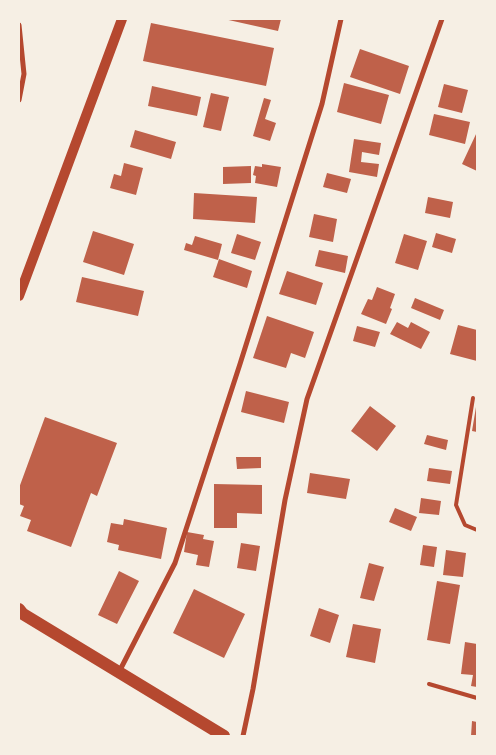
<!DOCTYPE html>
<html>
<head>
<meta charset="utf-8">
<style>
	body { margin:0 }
	#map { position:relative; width:496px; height:755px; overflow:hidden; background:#f6efe4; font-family:"PT Sans",sans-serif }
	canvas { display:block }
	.frame { position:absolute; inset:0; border:20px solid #f6efe4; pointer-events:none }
</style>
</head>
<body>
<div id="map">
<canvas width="496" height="755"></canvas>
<div class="frame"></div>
</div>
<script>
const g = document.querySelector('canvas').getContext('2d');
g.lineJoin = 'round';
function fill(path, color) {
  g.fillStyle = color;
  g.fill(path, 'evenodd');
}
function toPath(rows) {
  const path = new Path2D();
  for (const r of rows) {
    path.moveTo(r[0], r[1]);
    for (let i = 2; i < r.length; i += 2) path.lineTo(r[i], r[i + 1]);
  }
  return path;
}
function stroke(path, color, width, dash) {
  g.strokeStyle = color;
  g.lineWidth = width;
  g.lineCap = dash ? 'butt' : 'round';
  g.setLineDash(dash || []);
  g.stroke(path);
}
const building = toPath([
	[224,19,281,19,278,31],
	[151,23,274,48,266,86,143,61],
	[360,49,409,66,400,94,350,77],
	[344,83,389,95,381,124,337,112],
	[444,84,468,90,462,113,438,107],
	[152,86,201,97,197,116,148,106],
	[211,93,229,97,221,131,203,127],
	[264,98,271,100,265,119,276,123,270,141,253,136],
	[434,114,470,122,465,144,429,135],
	[135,130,176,142,171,159,130,147],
	[477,132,477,171,462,164],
	[354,139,381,143,379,155,362,152,361,162,379,164,377,177,349,172],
	[124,163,143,168,136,195,110,188,114,174,121,176],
	[262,164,281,167,277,187,255,183,256,176,253,175,255,166,262,167],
	[251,166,251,183,223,184,223,167],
	[327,173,351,179,347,193,323,187],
	[194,193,257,197,255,223,193,219],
	[428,197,453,202,450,218,425,213],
	[314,214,337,219,333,242,309,237],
	[93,231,134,244,124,275,83,262],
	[436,233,456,239,452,253,432,247],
	[237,234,261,242,255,260,231,253],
	[404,234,427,241,418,270,395,263],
	[195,236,222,244,218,260,184,250,186,243,192,245],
	[319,250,348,256,345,273,315,266],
	[219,259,252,271,247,288,213,277],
	[287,271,323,283,316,305,279,294],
	[82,277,144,291,138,316,76,302],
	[377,287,395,294,390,308,392,309,386,324,361,314,368,299,372,300],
	[415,298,444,310,440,320,411,308],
	[267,316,314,332,305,358,291,353,286,368,253,358],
	[397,322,408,328,411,322,430,332,421,349,390,334],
	[458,325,477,330,477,361,450,354],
	[357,326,380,332,375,347,353,341],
	[246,391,289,402,284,423,241,412],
	[370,406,396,426,377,451,351,431],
	[476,407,477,408,477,432,472,431],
	[45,417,117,443,97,496,91,493,71,547,27,531,31,520,20,516,24,506,19,504,19,488],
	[427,435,448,440,446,450,424,444],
	[236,457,261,457,261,468,237,469],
	[429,468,452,471,450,484,427,481],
	[310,473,350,479,346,499,307,493],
	[214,484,262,485,262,514,237,513,237,528,214,528],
	[421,498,441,501,439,515,419,513],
	[395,508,417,517,411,531,389,522],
	[124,519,167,528,161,559,118,550,119,545,107,542,111,523,123,525],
	[187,532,204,535,203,539,214,541,209,567,196,565,198,555,184,552],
	[241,543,260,546,256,571,237,568],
	[423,545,437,547,434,567,420,565],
	[446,550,466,553,463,577,443,575],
	[369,563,384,567,374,601,360,598],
	[119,571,139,581,117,624,98,615],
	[437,581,460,585,450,644,427,640],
	[194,589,245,614,224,658,173,633],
	[319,608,339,615,330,643,310,636],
	[353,624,381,629,375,663,346,657],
	[465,642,477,644,477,687,471,686,473,675,461,674],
	[472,721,477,722,477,736,471,736]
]);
const service = toPath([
	[473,398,456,505,465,525,477,530],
	[429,684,477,698]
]);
const minor = toPath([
	[19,25,24,74,19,100],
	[119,672,175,563,240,364,322,104,341,19],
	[243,736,253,689,285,500,307,399,442,19]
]);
const secondary = toPath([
	[19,296,122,19]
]);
const primary = toPath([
	[19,609,23,614,224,736]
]);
fill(building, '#bf614a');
stroke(service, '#b5482f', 4);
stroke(minor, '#b5482f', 5);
stroke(secondary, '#b5482f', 10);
stroke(primary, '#b5482f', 12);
</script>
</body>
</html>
